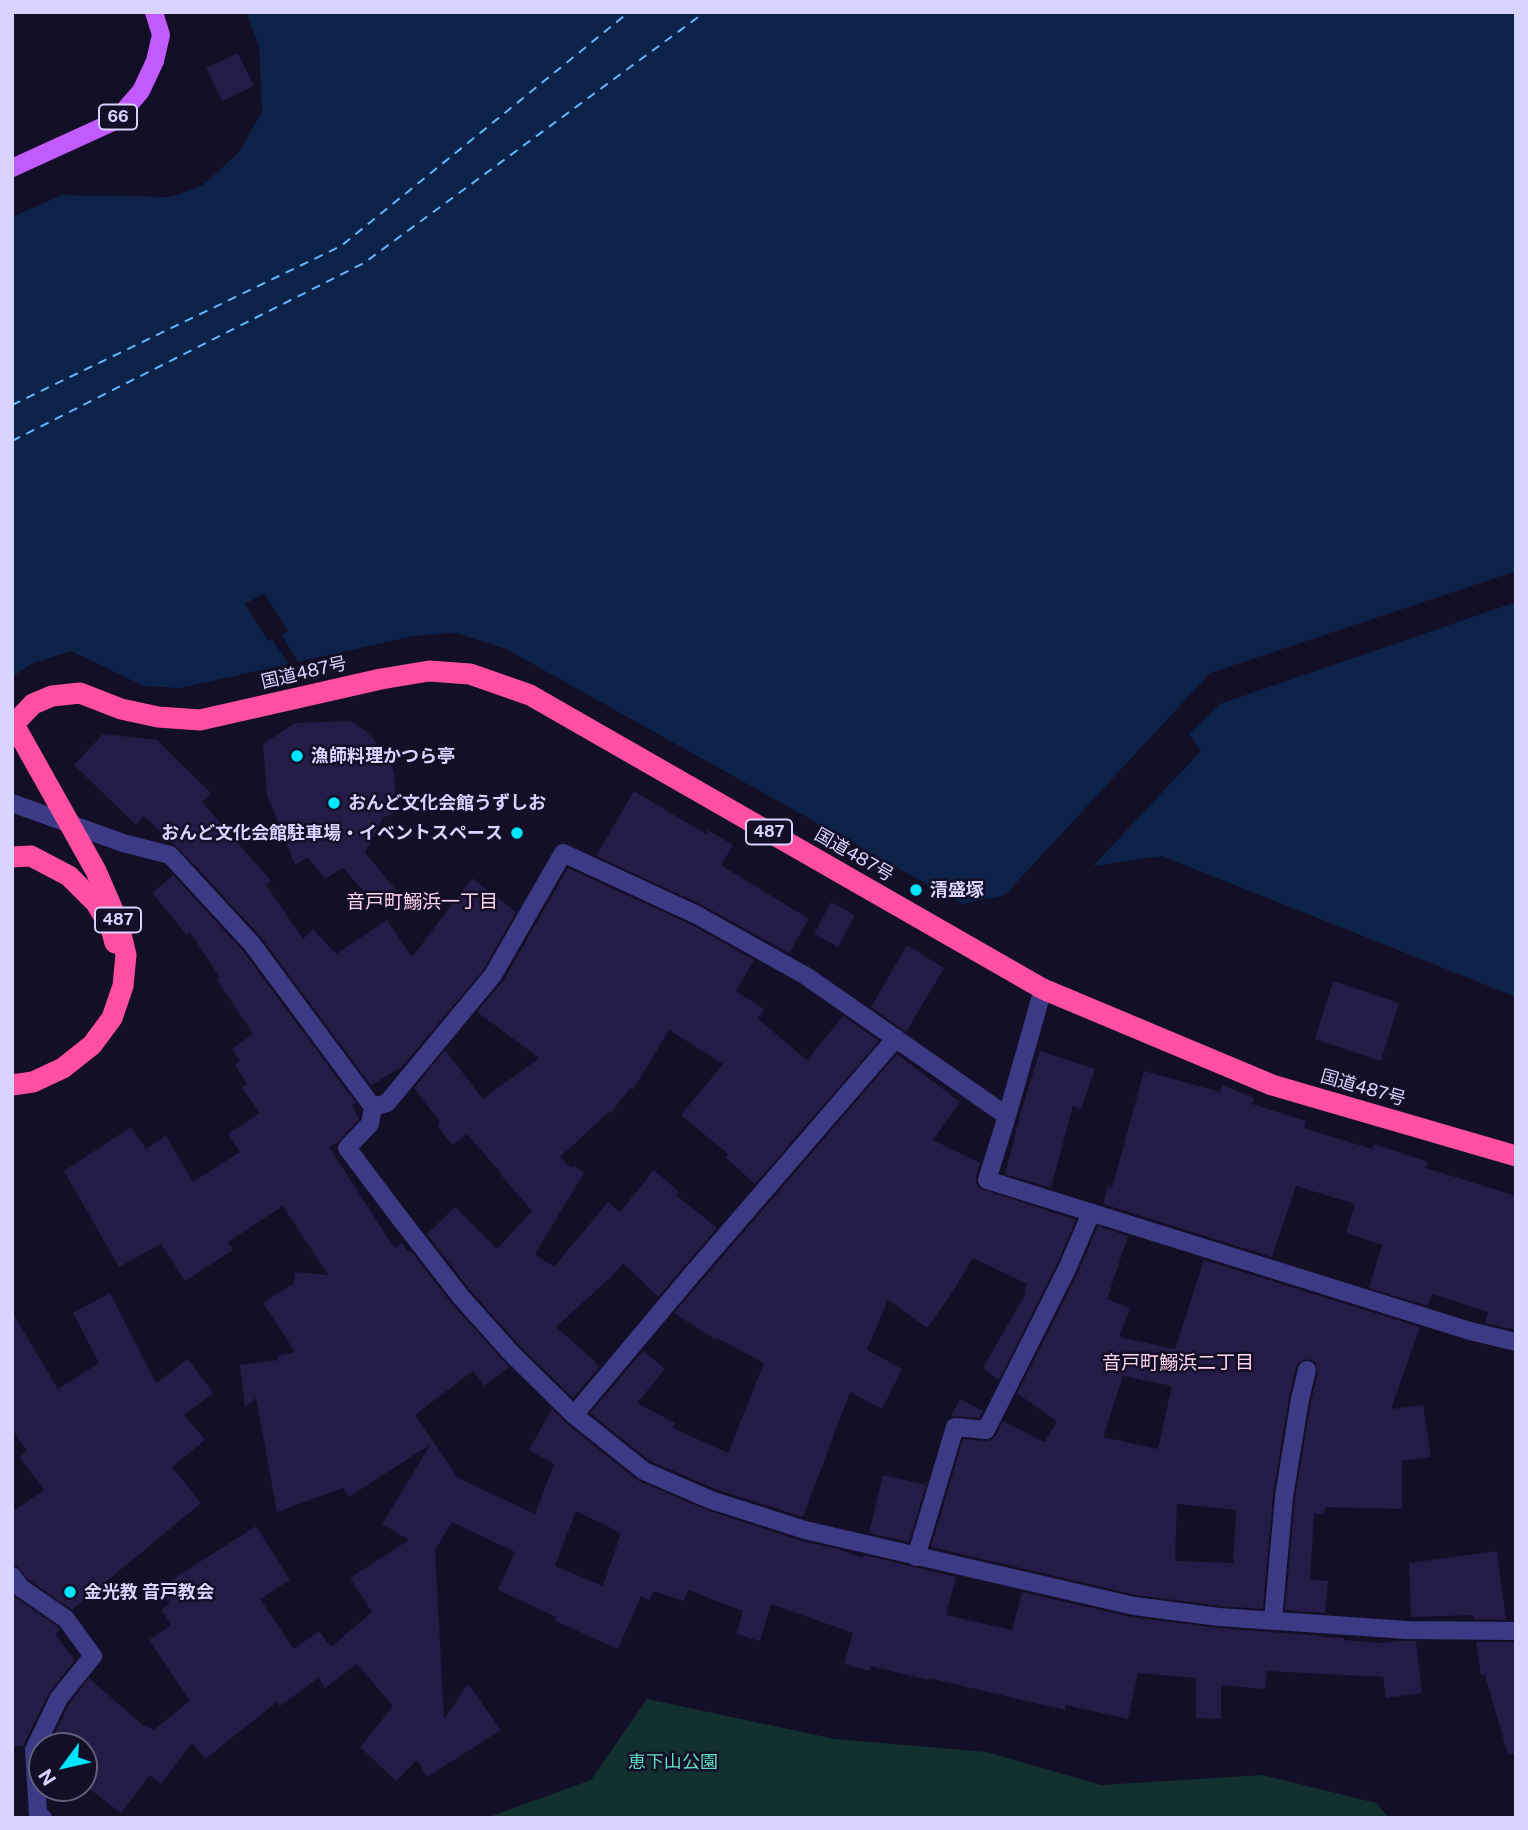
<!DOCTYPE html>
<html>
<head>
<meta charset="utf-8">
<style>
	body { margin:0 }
	#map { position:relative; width:1528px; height:1830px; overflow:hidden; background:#130f26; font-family:"Public Sans",sans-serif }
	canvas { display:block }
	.frame { position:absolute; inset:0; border:14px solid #d9d4ff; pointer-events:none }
	.north { position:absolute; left:28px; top:1732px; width:70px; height:70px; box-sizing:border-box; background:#130f26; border:2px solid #625e7d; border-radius:50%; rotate:237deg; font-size:19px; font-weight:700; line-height:28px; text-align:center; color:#d9d4ff }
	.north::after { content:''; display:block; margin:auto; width:24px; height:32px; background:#00e5ff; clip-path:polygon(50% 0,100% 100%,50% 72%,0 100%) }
</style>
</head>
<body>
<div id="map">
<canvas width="1528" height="1830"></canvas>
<div class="frame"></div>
<div class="north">N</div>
</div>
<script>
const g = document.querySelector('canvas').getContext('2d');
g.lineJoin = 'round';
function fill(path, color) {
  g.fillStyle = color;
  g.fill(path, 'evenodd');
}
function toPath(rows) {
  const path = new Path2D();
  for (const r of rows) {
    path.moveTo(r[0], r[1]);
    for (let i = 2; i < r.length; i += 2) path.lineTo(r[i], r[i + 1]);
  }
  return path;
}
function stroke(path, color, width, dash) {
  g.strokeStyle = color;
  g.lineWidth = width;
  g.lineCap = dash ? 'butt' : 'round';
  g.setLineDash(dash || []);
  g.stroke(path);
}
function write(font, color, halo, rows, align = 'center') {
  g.font = font + ' "Public Sans","Noto Sans JP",sans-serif';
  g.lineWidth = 5;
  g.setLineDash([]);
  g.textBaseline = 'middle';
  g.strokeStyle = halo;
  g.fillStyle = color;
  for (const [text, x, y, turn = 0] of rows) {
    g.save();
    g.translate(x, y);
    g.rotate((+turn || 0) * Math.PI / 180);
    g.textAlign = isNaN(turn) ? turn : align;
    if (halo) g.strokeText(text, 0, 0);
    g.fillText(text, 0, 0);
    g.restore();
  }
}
const green = toPath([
	[647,1699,835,1739,987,1752,1101,1785,1263,1775,1376,1803,1389,1818,486,1818,591,1780]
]);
const water = toPath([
	[246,12,1516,12,1516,571,1210,673,1005,895,962,904,506,649,456,633,413,636,298,662,282,635,288,631,264,593,245,604,268,641,272,639,288,664,180,688,144,686,71,651,33,663,12,677,12,217,62,195,171,197,203,185,239,152,262,112,259,46],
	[1516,602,1516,997,1162,856,1093,866,1201,751,1189,734,1220,704]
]);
const ferry = toPath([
	[12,405,341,246,629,12],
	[12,441,364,263,705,12]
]);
const building = toPath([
	[238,53,254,86,222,101,206,68],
	[350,721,366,731,382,749,394,772,396,812,383,818,365,853,397,891,378,907,343,868,325,879,308,857,295,865,267,795,263,744,295,723],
	[103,734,157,740,211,793,202,802,271,881,266,885,303,939,313,929,336,954,387,920,412,957,472,878,516,912,484,969,400,1069,399,1068,371,1086,261,937,191,861,144,816,136,825,74,765],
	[634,791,706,834,708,830,733,845,721,865,809,919,789,953,702,905,596,856],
	[568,868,692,925,754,960,736,991,764,1009,758,1019,807,1060,843,1016,879,1041,755,1184,725,1157,728,1154,681,1115,723,1064,669,1030,633,1090,630,1088,611,1113,609,1112,560,1157,571,1168,574,1165,584,1173,535,1254,554,1267,608,1202,620,1212,654,1170,679,1192,676,1195,717,1228,658,1297,623,1263,613,1275,556,1327,600,1366,573,1398,520,1346,470,1290,427,1234,455,1207,497,1249,532,1211,500,1174,501,1173,467,1134,452,1145,437,1125,440,1122,414,1088,445,1050,483,1099,539,1058,477,1012,503,981],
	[173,875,243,951,356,1103,352,1105,359,1119,338,1142,329,1147,395,1249,401,1243,409,1252,410,1250,453,1305,509,1367,484,1386,473,1371,415,1415,458,1478,535,1514,554,1464,529,1450,552,1409,567,1424,637,1480,707,1510,802,1541,839,1549,863,1558,864,1555,956,1577,946,1615,1012,1630,1022,1592,1131,1617,1218,1628,1323,1636,1323,1637,1344,1638,1344,1640,1381,1643,1398,1641,1416,1641,1422,1693,1386,1698,1383,1677,1267,1671,1265,1689,1221,1685,1221,1719,1196,1718,1196,1678,1138,1673,1128,1719,1066,1705,1065,1710,929,1678,928,1680,871,1666,869,1671,844,1664,853,1633,771,1604,760,1641,736,1634,743,1611,688,1590,684,1601,653,1591,650,1600,641,1596,618,1649,555,1621,556,1617,498,1590,515,1552,452,1522,435,1550,444,1719,468,1684,501,1730,427,1777,417,1760,396,1781,360,1747,393,1706,357,1664,325,1688,318,1678,280,1706,277,1702,205,1759,192,1743,161,1784,150,1775,121,1813,84,1785,84,1746,49,1746,69,1704,89,1678,145,1727,146,1725,153,1730,190,1701,149,1640,171,1625,161,1610,170,1603,159,1588,256,1526,290,1580,260,1599,294,1649,319,1631,331,1647,372,1612,350,1578,409,1540,382,1524,431,1444,349,1497,343,1488,277,1512,256,1398,245,1407,240,1365,278,1360,277,1356,295,1352,263,1303,294,1283,295,1272,328,1275,283,1206,228,1242,233,1250,185,1281,161,1244,119,1267,64,1171,131,1127,146,1149,166,1136,193,1182,240,1152,228,1134,260,1113,242,1088,247,1084,235,1065,240,1061,232,1049,253,1034,217,980,220,978,190,932,187,935,152,893],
	[576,1511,621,1533,603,1586,555,1566],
	[831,902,855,915,838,947,814,934],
	[907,945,944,968,906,1032,871,1007],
	[1333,981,1399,1003,1381,1061,1315,1039],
	[1040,1051,1095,1069,1081,1109,1073,1106,1051,1188,1005,1174,1023,1105],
	[897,1054,960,1102,933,1140,980,1163,976,1177,976,1183,979,1188,1076,1220,1057,1264,999,1380,983,1368,1026,1293,1024,1292,1027,1284,973,1258,952,1293,927,1328,888,1300,867,1350,902,1369,882,1409,850,1392,803,1517,715,1489,650,1461,590,1413,643,1351,665,1369,637,1403,675,1423,673,1428,728,1453,764,1363,717,1338,716,1340,674,1313],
	[1144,1071,1220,1092,1222,1085,1254,1098,1252,1104,1306,1121,1304,1128,1372,1149,1374,1144,1428,1162,1426,1168,1516,1196,1516,1330,1485,1323,1488,1312,1432,1294,1428,1306,1369,1288,1382,1245,1346,1233,1355,1204,1296,1186,1272,1257,1103,1204,1108,1186,1112,1188],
	[1098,1226,1128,1236,1107,1299,1130,1308,1119,1337,1175,1349,1204,1260,1420,1327,1391,1409,1423,1405,1431,1457,1402,1461,1402,1509,1325,1507,1324,1514,1314,1514,1310,1580,1328,1581,1325,1613,1285,1610,1295,1498,1311,1401,1318,1372,1315,1362,1309,1359,1299,1362,1296,1367,1289,1397,1273,1495,1263,1609,1220,1606,1136,1595,931,1547,963,1439,985,1441,991,1440,996,1435,1003,1421,1044,1442,1057,1422,1017,1393,1077,1274],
	[1123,1376,1172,1386,1158,1449,1103,1437],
	[1177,1504,1236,1510,1233,1563,1175,1561],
	[110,1293,156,1383,188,1359,213,1393,184,1415,205,1440,172,1467,201,1503,72,1610,29,1580,17,1566,12,1565,12,1512,44,1490,19,1457,27,1451,12,1429,12,1312,58,1389,99,1363,73,1313],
	[960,1399,983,1411,979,1418,951,1416],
	[883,1475,926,1485,909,1542,869,1533],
	[1497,1551,1506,1620,1474,1619,1473,1615,1411,1617,1409,1563],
	[12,1595,58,1627,60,1630,55,1634,75,1660,49,1693,23,1746,12,1746],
	[1476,1642,1516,1642,1516,1753,1508,1755,1485,1675,1481,1675]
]);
const minor = toPath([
	[12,803,123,843,170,855,252,944,373,1107,370,1124,347,1148,399,1217,461,1297,512,1354,574,1415,644,1471,711,1500,805,1530,1134,1606,1219,1617,1407,1630,1516,1631],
	[1043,989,1007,1116,987,1180,1470,1331,1516,1342],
	[373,1107,387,1103,493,975,563,853,697,915,806,976,1007,1116],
	[574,1415,694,1272,896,1038],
	[916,1557,955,1427,986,1430,1067,1269,1091,1213],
	[12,1576,21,1588,66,1619,93,1656,59,1698,34,1750,38,1814,43,1818],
	[1273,1620,1284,1497,1300,1399,1307,1370]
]);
const major = toPath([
	[12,168,115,121,141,91,155,61,161,35,154,12]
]);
const highway = toPath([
	[12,726,33,704,52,696,80,693,121,709,158,717,200,720,381,679,429,671,470,674,530,695,1043,989,1272,1085,1516,1156],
	[12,857,31,856,69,876,96,903,111,928,115,943]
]);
const highwayBridge = toPath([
	[12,721,96,871,118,922,126,955,123,986,112,1018,92,1045,63,1068,33,1082,12,1085]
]);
const markers = [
	[297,756,7,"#00e5ff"],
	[334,803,7,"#00e5ff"],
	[517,833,7,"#00e5ff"],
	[916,890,7,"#00e5ff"],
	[70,1592,7,"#00e5ff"]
];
const shields = [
	[118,117,38],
	[769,832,46],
	[118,920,46]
];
const shieldNames = [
	["66",118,117],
	["487",769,832],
	["487",118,920]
];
const streetNames = [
	["国道487号",304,673,-13],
	["国道487号",854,855,30],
	["国道487号",1363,1088,16]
];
const poiNames = [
	["漁師料理かつら亭",311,756],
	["おんど文化会館うずしお",348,803],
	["おんど文化会館駐車場・イベントスペース",503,833,"right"],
	["清盛塚",930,890],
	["金光教 音戸教会",84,1592]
];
const parkNames = [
	["恵下山公園",673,1762]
];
const neighbourhoodNames = [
	["音戸町鰯浜一丁目",422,902],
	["音戸町鰯浜二丁目",1178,1363]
];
fill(green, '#12302f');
fill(water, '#0c2248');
stroke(ferry, '#62b6ff', 2, [9, 7]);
fill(building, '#241b47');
stroke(minor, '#3d3a85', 18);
stroke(major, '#c25bff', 18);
stroke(highway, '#ff4fa3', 21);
stroke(highwayBridge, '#ff4fa3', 21);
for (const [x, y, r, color] of markers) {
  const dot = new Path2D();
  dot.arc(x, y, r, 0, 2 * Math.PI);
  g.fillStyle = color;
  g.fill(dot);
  stroke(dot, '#130f26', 2.5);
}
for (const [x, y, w] of shields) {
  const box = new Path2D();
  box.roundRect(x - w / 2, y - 12.5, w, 25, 5);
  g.fillStyle = '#130f26';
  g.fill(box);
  stroke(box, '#d9d4ff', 2);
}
write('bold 16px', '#d9d4ff', null, shieldNames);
write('18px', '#d9d4ff', '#130f26', streetNames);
write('bold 18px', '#d9d4ff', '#130f26', poiNames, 'left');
write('18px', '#5fe0c0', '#130f26', parkNames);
write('19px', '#ffd6f0', '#130f26', neighbourhoodNames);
</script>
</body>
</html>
